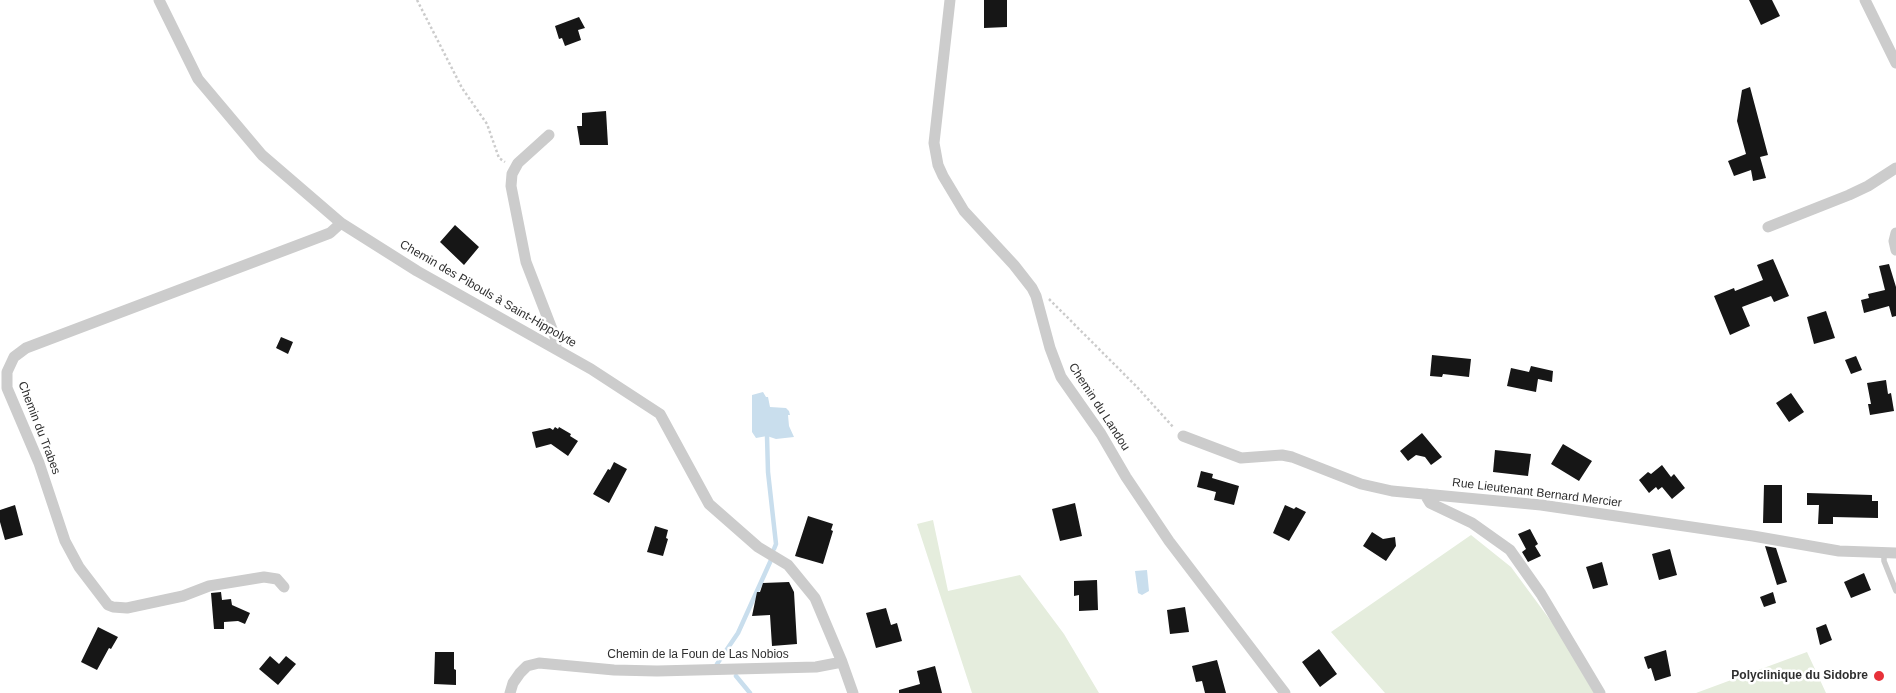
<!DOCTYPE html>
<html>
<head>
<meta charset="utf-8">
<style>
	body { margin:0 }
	canvas { display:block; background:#fff }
</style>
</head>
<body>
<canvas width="1896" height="693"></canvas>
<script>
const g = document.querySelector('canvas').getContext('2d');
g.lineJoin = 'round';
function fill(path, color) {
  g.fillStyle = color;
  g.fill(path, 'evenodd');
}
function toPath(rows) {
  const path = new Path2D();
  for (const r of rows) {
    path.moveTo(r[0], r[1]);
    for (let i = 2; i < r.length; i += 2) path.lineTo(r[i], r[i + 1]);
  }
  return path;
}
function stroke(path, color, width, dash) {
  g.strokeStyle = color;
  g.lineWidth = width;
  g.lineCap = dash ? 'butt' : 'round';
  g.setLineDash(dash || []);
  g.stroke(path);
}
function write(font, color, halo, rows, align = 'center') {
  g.font = font + ' Arial,sans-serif';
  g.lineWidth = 5;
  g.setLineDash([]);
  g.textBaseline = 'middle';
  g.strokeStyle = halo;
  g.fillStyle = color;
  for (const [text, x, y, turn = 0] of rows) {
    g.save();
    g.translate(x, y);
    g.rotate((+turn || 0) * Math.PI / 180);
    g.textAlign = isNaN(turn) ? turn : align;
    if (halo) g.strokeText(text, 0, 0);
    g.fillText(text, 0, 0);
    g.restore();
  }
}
const green = toPath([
	[933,520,948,591,1020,575,1064,634,1099,693,972,693,917,524],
	[1471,535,1511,567,1604,693,1385,693,1331,632],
	[1807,652,1826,693,1696,693]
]);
const water = toPath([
	[763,392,766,397,768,397,770,407,786,408,789,411,790,415,788,415,789,426,794,437,776,439,767,436,756,438,752,432,752,395],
	[1147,570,1149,591,1142,595,1138,593,1135,571]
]);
const stream = toPath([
	[767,436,768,472,776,544,774,549],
	[717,664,738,633,771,560],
	[736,676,750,693]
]);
const building = toPath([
	[984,0,1007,0,1007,27,984,28],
	[1749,0,1772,0,1780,16,1761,25],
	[579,17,585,28,578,30,581,40,565,46,562,38,559,39,555,26],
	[1750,87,1768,155,1760,157,1766,178,1753,181,1751,170,1734,176,1728,161,1746,154,1737,121,1742,90],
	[606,111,608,145,580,145,577,126,582,126,582,113],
	[455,225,479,247,464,265,440,242],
	[1773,259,1789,296,1774,302,1771,296,1742,307,1750,326,1730,335,1714,296,1734,288,1735,291,1763,280,1757,265],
	[1889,264,1896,287,1896,316,1892,317,1889,306,1864,313,1861,300,1869,298,1868,294,1885,290,1879,266],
	[1826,311,1835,338,1814,344,1807,317],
	[281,337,293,342,288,354,276,348],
	[1432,355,1471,359,1469,377,1443,374,1442,377,1430,376],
	[1856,356,1862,370,1851,374,1845,360],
	[1531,366,1553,371,1552,382,1538,379,1536,392,1507,386,1511,368,1529,372],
	[1886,380,1888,394,1891,393,1894,411,1870,415,1868,404,1871,404,1867,383],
	[1791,393,1804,412,1789,422,1776,403],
	[555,427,558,429,559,427,571,434,570,436,578,441,568,456,551,444,536,448,532,432,550,428,553,430],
	[1422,433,1442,457,1431,465,1425,457,1416,455,1408,461,1400,451],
	[1563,444,1592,461,1579,481,1551,464],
	[1495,450,1531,454,1528,476,1493,472],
	[614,462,627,469,609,503,593,494,608,469,610,470],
	[1662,465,1671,477,1674,474,1685,488,1672,499,1662,487,1658,490,1656,487,1649,493,1639,480,1648,472,1651,474],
	[1201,471,1213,474,1212,478,1239,486,1234,505,1214,500,1216,492,1197,487],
	[1764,485,1782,485,1782,523,1763,523],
	[1807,493,1872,495,1872,501,1878,501,1878,518,1833,517,1833,524,1818,524,1819,505,1807,505],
	[1075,503,1082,536,1060,541,1052,509],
	[15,505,23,535,5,540,0,522,0,510],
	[1285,505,1294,509,1296,507,1306,512,1289,541,1273,533],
	[808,516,833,524,831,530,833,531,823,564,795,556],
	[655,526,668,530,666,538,668,539,663,556,647,552],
	[1530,529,1538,544,1535,546,1541,556,1528,562,1522,552,1526,549,1518,534],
	[1372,532,1383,539,1395,537,1396,546,1386,561,1363,546],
	[1765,546,1776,548,1787,582,1777,585],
	[1670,549,1677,575,1659,580,1652,554],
	[1602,562,1608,585,1593,589,1586,567],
	[1864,573,1871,590,1851,598,1844,582],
	[1097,580,1098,610,1079,611,1079,595,1074,596,1074,581],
	[789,582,794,592,797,644,772,646,770,615,752,616,757,592,760,592,763,583],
	[221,592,222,600,231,599,232,605,250,613,245,624,238,621,224,622,224,629,214,629,211,593],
	[1773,592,1776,603,1764,607,1760,597],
	[1185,607,1189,632,1170,634,1167,610],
	[886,608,891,625,897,623,902,641,876,648,866,613],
	[1826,624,1832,640,1820,645,1816,628],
	[98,627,118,637,111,649,109,648,97,670,81,662],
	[1319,649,1337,674,1320,687,1302,662],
	[1666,650,1671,676,1655,681,1651,668,1648,669,1644,657],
	[435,652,454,652,454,669,456,670,456,685,434,684],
	[270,656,279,664,286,656,296,664,278,685,259,669],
	[1217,660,1226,693,1205,693,1202,681,1196,682,1192,666],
	[935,666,942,693,899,693,899,690,920,684,917,671]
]);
const path = toPath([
	[417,0,462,88,487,124,499,158,505,162],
	[1049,299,1137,387,1174,428]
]);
const service = toPath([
	[1884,553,1884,561,1896,591]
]);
const minor = toPath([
	[159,0,198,79,262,155,341,223,417,271,591,369,660,414,709,504,758,547,788,565,815,598,842,662,853,693],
	[950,0,934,143,938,165,943,176,964,211,1014,265,1032,288,1036,296,1050,348,1061,377,1101,434,1126,477,1169,541,1285,693],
	[1865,0,1896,63],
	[549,135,518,163,512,174,511,186,526,262,557,342,554,347],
	[1768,227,1849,195,1868,186,1896,168],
	[1896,233,1894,241,1896,250],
	[1183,436,1241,458,1282,455,1292,457,1361,484,1392,491,1541,505,1753,536,1839,551,1896,553],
	[1427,494,1427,498,1430,503,1472,523,1510,550,1541,594,1600,693],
	[284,587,277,579,264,577,209,586,183,596,127,608,113,607,108,605,79,567,65,541,39,463,7,388,7,372,14,357,26,348,309,241,330,233,341,223],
	[510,693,513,683,520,673,527,666,539,663,614,670,657,671,816,667,842,662]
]);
const markers = [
	[1879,676,6,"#e73139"]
];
const streetNames = [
	["Chemin des Pibouls à Saint-Hippolyte",488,294,30],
	["Chemin du Landou",1099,407,57],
	["Chemin du Trabes",39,428,69],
	["Rue Lieutenant Bernard Mercier",1537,493,7],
	["Chemin de la Foun de Las Nobios",698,655]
];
const poiNames = [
	["Polyclinique du Sidobre",1868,676]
];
fill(green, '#e5eddd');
fill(water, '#c9deed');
stroke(stream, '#c9deed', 4.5);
fill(building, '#161616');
stroke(path, '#ccc', 2.5, [2.5, 2.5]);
stroke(service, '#ccc', 5.5);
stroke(minor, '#ccc', 11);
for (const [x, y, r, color] of markers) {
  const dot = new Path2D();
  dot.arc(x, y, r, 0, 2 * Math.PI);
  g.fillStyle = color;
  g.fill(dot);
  stroke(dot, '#fff', 2);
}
write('12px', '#2f2f2f', '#fff', streetNames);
write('bold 12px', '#2f2f2f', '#fff', poiNames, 'right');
</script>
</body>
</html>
